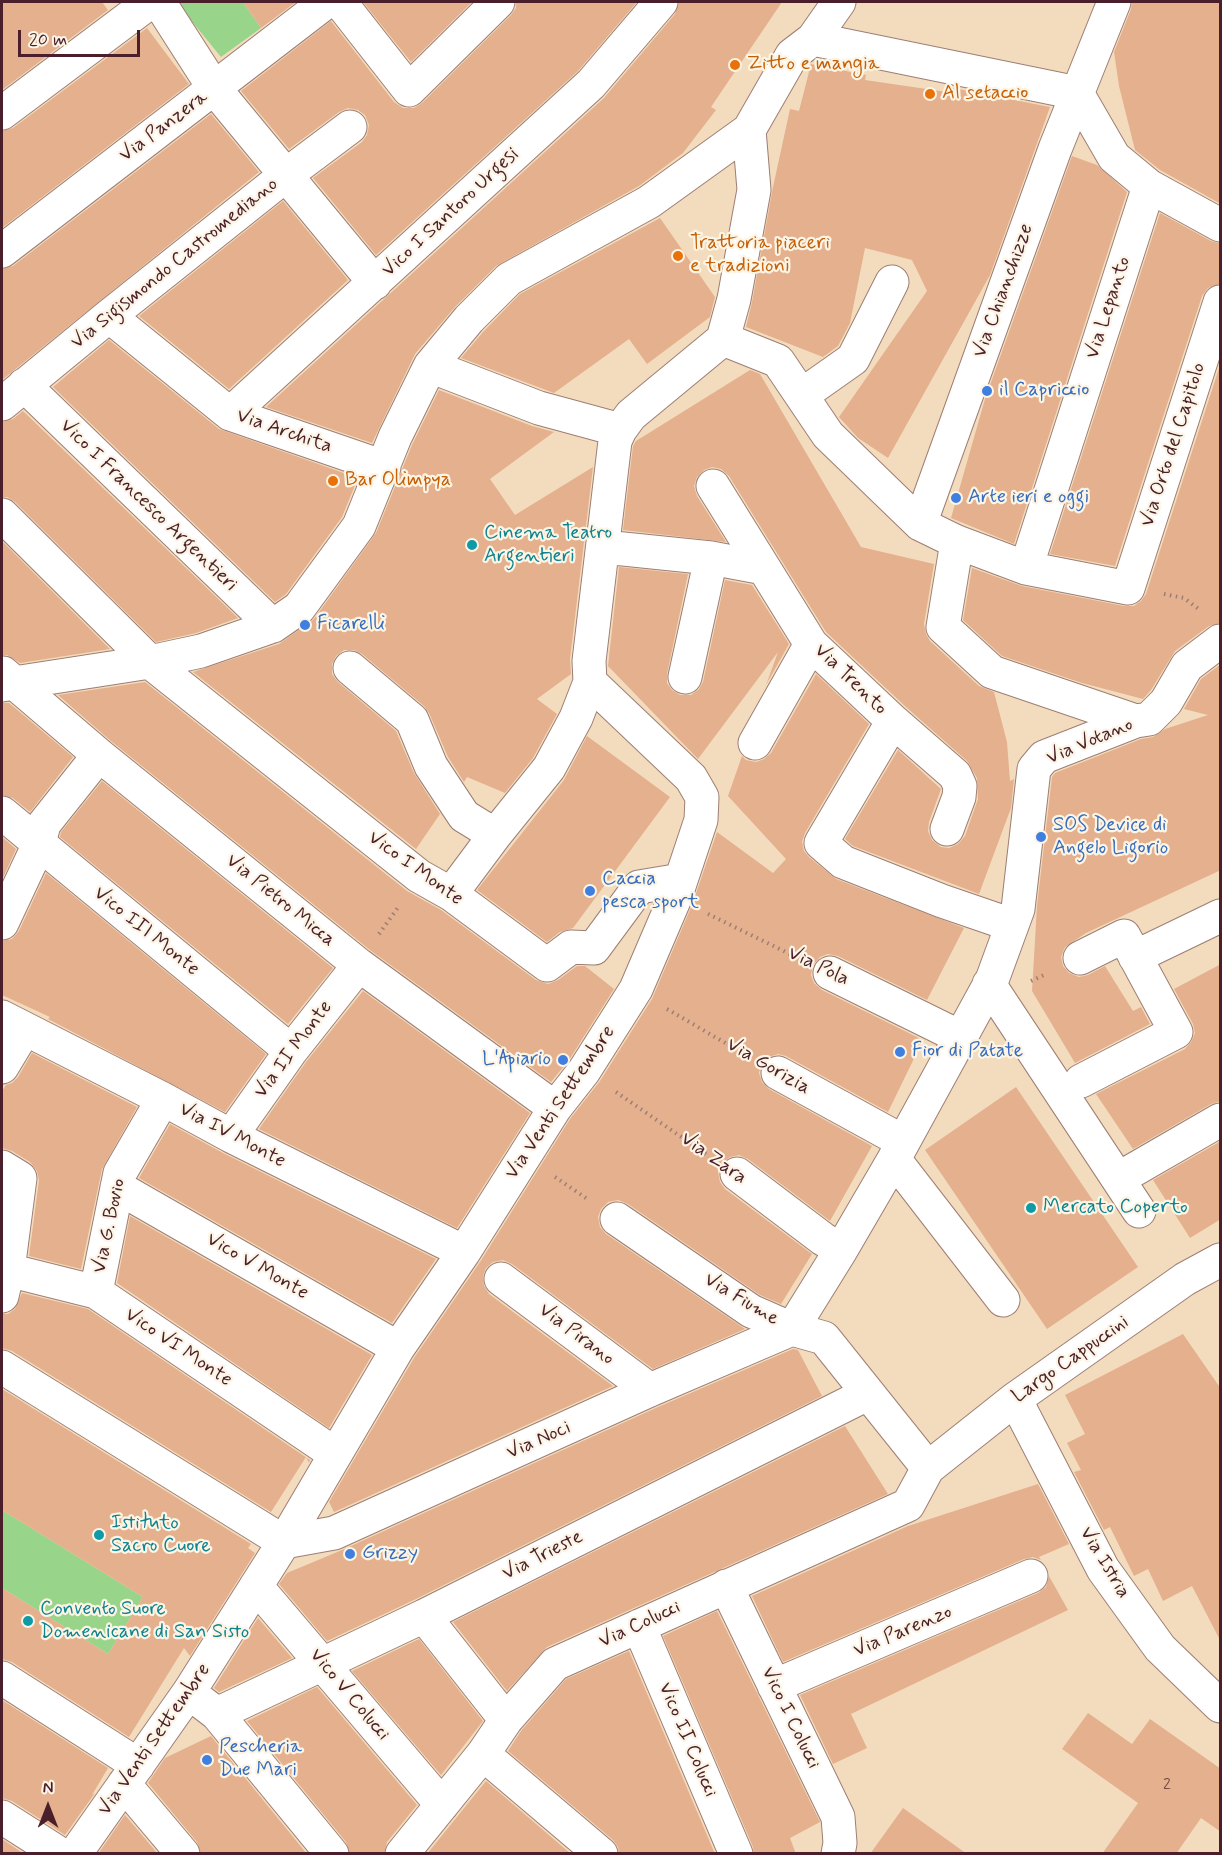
<!DOCTYPE html>
<html>
<head>
<meta charset="utf-8">
<style>
	body { margin:0 }
	#map { position:relative; width:1222px; height:1855px; overflow:hidden; background:#f3dcbd; font-family:Mynerve,sans-serif }
	canvas { display:block }
	.frame { position:absolute; inset:0; border:3px solid #4a1f2b; pointer-events:none }
	.north { position:absolute; left:18px; top:1777px; width:60px; height:60px; -webkit-text-stroke:4px #fcf5e5; paint-order:stroke; rotate:0deg; font-size:16px; font-weight:700; line-height:24px; text-align:center; color:#4a1f2b }
	.north::after { content:''; display:block; margin:auto; width:21px; height:27px; background:#4a1f2b; clip-path:polygon(50% 0,100% 100%,50% 72%,0 100%) }
	.scale { position:absolute; left:18px; top:30px; width:122px; height:27px; box-sizing:border-box; border:3px solid #4a1f2b; border-top:0; padding-left:8px; font-size:18px; line-height:21px; white-space:nowrap; color:#4a1f2b; -webkit-text-stroke:4px #fcf5e5; paint-order:stroke }
</style>
</head>
<body>
<div id="map">
<canvas width="1222" height="1855"></canvas>
<div class="frame"></div>
<div class="north">N</div>
<div class="scale">20 m</div>
</div>
<script>
const g = document.querySelector('canvas').getContext('2d');
g.lineJoin = 'round';
function fill(path, color) {
  g.fillStyle = color;
  g.fill(path, 'evenodd');
}
function toPath(rows) {
  const path = new Path2D();
  for (const r of rows) {
    path.moveTo(r[0], r[1]);
    for (let i = 2; i < r.length; i += 2) path.lineTo(r[i], r[i + 1]);
  }
  return path;
}
function stroke(path, color, width, dash) {
  g.strokeStyle = color;
  g.lineWidth = width;
  g.lineCap = dash ? 'butt' : 'round';
  g.setLineDash(dash || []);
  g.stroke(path);
}
function write(font, color, halo, rows, align = 'center') {
  g.font = font + ' Mynerve,sans-serif';
  g.lineWidth = 4.5;
  g.setLineDash([]);
  g.textBaseline = 'middle';
  g.strokeStyle = halo;
  g.fillStyle = color;
  for (const [text, x, y, turn = 0] of rows) {
    g.save();
    g.translate(x, y);
    g.rotate((+turn || 0) * Math.PI / 180);
    g.textAlign = isNaN(turn) ? turn : align;
    if (halo) g.strokeText(text, 0, 0);
    g.fillText(text, 0, 0);
    g.restore();
  }
}
const green = toPath([
	[176,2,243,2,261,28,221,57],
	[2,1510,143,1597,108,1654,2,1588]
]);
const building = toPath([
	[2,2,102,2,108,10,2,90],
	[243,2,296,2,261,28],
	[363,2,472,2,411,62],
	[516,2,637,2,578,71,376,255,313,178,362,142,367,135,369,125,365,115,358,110,348,108,339,112,289,149,241,91,331,21,394,102,403,108,414,108,422,103,511,15,516,8],
	[679,2,782,2,711,107,716,110,683,153,639,186,496,266,455,307,415,354,372,443,266,407,604,98,675,14],
	[1132,2,1221,2,1221,204,1160,170,1135,150,1119,86,1114,52,1131,9],
	[147,28,189,84,2,228,2,131,13,128],
	[811,64,866,75,865,80,947,92,948,87,1050,107,990,275,888,458,858,438,839,417,927,291,912,260,865,248,850,323,838,346,823,357,746,327,752,302,773,187,790,109,799,111],
	[211,114,259,172,2,380,2,269,13,266],
	[1072,156,1097,165,1127,192,1014,544,951,518,985,399],
	[283,201,348,280,229,389,139,316],
	[1160,213,1211,241,1221,244,1221,284,1208,288,1202,296,1115,566,1050,554],
	[660,218,715,297,710,317,647,364,629,339,554,393,461,358,483,332,520,294],
	[109,340,219,429,358,478,342,517,286,594,275,602,53,387],
	[1221,362,1221,623,1209,626,1175,651,1151,690,1143,699,1082,683,1002,656,963,620,972,568,1022,586,1124,606,1134,606,1141,601,1146,594],
	[750,370,760,374,861,547,934,564,924,624,926,634,930,641,979,686,994,692,1007,742,1010,781,1014,779,1011,808,979,894,853,846,845,839,898,750,941,789,929,822,928,831,932,840,941,847,949,848,958,844,965,836,978,799,977,778,967,761,906,707,826,632,729,476,721,469,712,467,704,470,697,477,694,486,697,496,726,542,623,530,633,446,636,441],
	[439,390,532,426,554,432,490,479,515,515,593,467,570,659,571,674,537,699,557,714,533,758,505,793,467,777,464,782,448,757,429,713,424,706,362,654,354,650,344,650,336,656,332,664,332,674,338,682,396,731,414,773,440,814,416,849,193,672,279,644,314,619,376,533,412,445],
	[23,411,238,618,196,633,156,642,15,502,7,497,2,497,2,422,13,419],
	[2,541,110,649,20,663,7,655,2,655],
	[619,567,688,574,667,674,667,683,672,690,680,695,691,695,699,689,703,682,725,580,752,585,789,644,766,685,778,652,698,759,608,666],
	[1221,664,1221,870,1086,933,1065,947,1061,957,1063,966,1069,973,1079,977,1088,975,1105,966,1133,1011,1141,1007,1150,1024,1075,1063,1032,991,1037,906,1052,777,1055,773,1141,739,1153,737,1165,729,1208,715,1184,709,1201,679],
	[816,674,869,724,805,833,802,842,804,851,809,857,836,879,964,928,927,1000,838,956,828,954,820,957,813,965,811,975,814,983,822,990,923,1040,888,1112,786,1056,778,1054,769,1057,761,1065,759,1073,762,1082,769,1089,872,1146,830,1221,748,1159,739,1155,730,1157,722,1163,718,1172,720,1182,725,1189,812,1254,781,1304,760,1295,628,1204,618,1200,608,1202,601,1209,598,1217,600,1227,606,1234,745,1329,653,1369,512,1264,503,1260,493,1262,486,1268,483,1276,484,1286,489,1294,613,1386,334,1512,329,1502,414,1358,480,1262,570,1119,600,1081,652,999,692,905,717,832,773,873,786,859,728,796,742,756,746,760,756,762,764,759,771,753],
	[145,682,407,891,441,910,536,980,548,984,558,980,577,966,585,966,614,989,569,1060,551,1082,370,950,111,741,58,695],
	[2,703,9,703,73,757,30,812,13,798,2,795],
	[587,736,670,797,573,928,560,932,547,942,477,890,564,780],
	[102,781,333,968,288,1024,60,837,61,832],
	[2,837,16,849,2,880],
	[46,873,266,1054,225,1112,48,1019,50,1017,2,995,2,941,12,939,19,931],
	[1221,964,1221,1101,1211,1104,1133,1149,1096,1094,1185,1049,1191,1042,1195,1033,1193,1024,1174,989],
	[363,991,530,1113,457,1228,259,1129,306,1062],
	[32,1053,137,1107,102,1169,81,1269,29,1256,39,1180,37,1171,30,1162,12,1151,2,1148,2,1091,6,1085,12,1083,18,1077],
	[1016,1087,1138,1267,1047,1329,925,1150],
	[170,1124,223,1153,436,1259,392,1323,139,1178],
	[1221,1141,1221,1219,1190,1238,1153,1180],
	[130,1216,372,1355,329,1428,117,1283],
	[22,1293,88,1309,310,1460,309,1463,306,1457,271,1512,12,1351,2,1348,2,1314,8,1314,15,1309],
	[1183,1334,1221,1389,1221,1642,1192,1586,1163,1601,1148,1569,1134,1576,1110,1527,1104,1530,1074,1472,1081,1470,1067,1443,1085,1434,1065,1395],
	[793,1349,798,1350,822,1396,416,1599,327,1641,279,1584,287,1573,342,1550,658,1407],
	[2,1389,251,1544,248,1548,255,1553,190,1656,184,1648,129,1737,12,1662,2,1659,2,1588,108,1654,143,1597,2,1510],
	[845,1426,888,1494,547,1647,507,1691,453,1622],
	[1038,1484,1069,1544,1039,1557,1041,1560,1033,1557,1024,1559,783,1662,752,1596,908,1526],
	[1049,1576,1068,1610,851,1714,867,1748,833,1764,800,1695,1038,1593,1046,1587],
	[717,1611,820,1822,790,1838,796,1854,754,1854,753,1847,663,1636],
	[258,1618,292,1658,219,1692,214,1688],
	[419,1639,483,1721,441,1775,352,1671],
	[629,1651,715,1854,619,1854,618,1847,613,1840,508,1751,521,1731,566,1679],
	[317,1687,417,1805,387,1842,384,1854,350,1854,346,1842,247,1721],
	[2,1700,108,1768,92,1795,95,1793,65,1835,12,1801,2,1798],
	[1088,1713,1132,1744,1150,1719,1221,1769,1221,1832,1201,1818,1176,1854,1102,1854,1138,1803,1062,1749],
	[211,1736,307,1854,201,1854,197,1842,148,1783,165,1758],
	[486,1781,571,1854,427,1854],
	[903,1808,967,1854,870,1854],
	[125,1815,158,1854,98,1854],
	[2,1839,24,1854,2,1854]
]);
const path = toPath([
	[1164,594,1184,598,1200,610],
	[708,914,796,957],
	[379,934,399,906],
	[1031,981,1046,974],
	[667,1009,746,1055],
	[616,1092,706,1154],
	[555,1177,586,1198]
]);
const minor = toPath([
	[159,2,214,88,375,283],
	[340,2,409,90,498,2],
	[813,39,1077,93],
	[1077,93,1114,157,1149,186,1220,225],
	[2,113,150,2],
	[2,251,326,2],
	[109,316,230,414,384,467],
	[723,339,778,361,828,435,920,524,957,542,1026,568,1128,588,1220,302],
	[723,339,734,299,754,190,749,130],
	[430,366,539,408,620,430],
	[24,385,273,626],
	[802,395,853,359,892,282],
	[2,404,109,316,286,175,350,127],
	[230,414,591,84,661,2],
	[713,486,764,568],
	[2,515,150,662,419,876,451,894,547,965,571,947,594,948,639,887,681,880],
	[920,524,1055,149,1114,2],
	[957,542,943,627,992,672,1136,721],
	[604,547,711,558,764,568,811,644,893,721,821,843,843,862,942,901,1012,925],
	[1026,568,1149,186],
	[350,668,412,720,431,766,464,816,495,835],
	[3,673,99,755,359,965,555,1108],
	[685,677,711,558],
	[2,685,150,662,201,651,273,626,299,608,359,526,395,437,430,366,469,319,509,279,649,202,749,130,792,55,813,39,839,2],
	[893,721,955,775,960,786,959,797,947,829],
	[755,743,811,644],
	[2,813,291,1051],
	[451,894,495,835,549,768,576,718,590,682],
	[2,923,39,844,44,824,99,755],
	[1135,957,1220,916],
	[1080,958,1124,936,1176,1032,1081,1081],
	[830,973,960,1037],
	[989,984,1139,1211],
	[2,1017,163,1099,231,1136,464,1252],
	[2,1067,25,1029],
	[778,1073,902,1141],
	[231,1136,291,1051,359,965],
	[894,1159,1003,1300],
	[2,1167,20,1178,8,1270,2,1296],
	[737,1174,823,1239,841,1250],
	[1118,1179,1220,1120],
	[117,1187,398,1348],
	[617,1219,751,1311,792,1329,824,1338,928,1468],
	[8,1270,96,1292,335,1454],
	[501,1279,650,1390],
	[96,1292,120,1173,163,1099],
	[792,1329,841,1250,894,1159,992,980,1018,909,1034,769,1044,757,1136,721,1149,719,1166,702,1187,666,1220,641],
	[2,1367,284,1542,334,1533,650,1390,792,1329],
	[1015,1399,1103,1569,1160,1648,1220,1706],
	[256,1586,442,1805],
	[726,1586,838,1817,840,1843,838,1854],
	[424,1616,506,1720],
	[639,1626,736,1854],
	[2,1678,138,1765],
	[774,1686,1031,1576],
	[200,1701,217,1714,332,1854],
	[217,1714,424,1616,867,1394],
	[483,1754,601,1854],
	[124,1784,183,1854],
	[2,1817,60,1854],
	[75,1854,189,1692,284,1542,398,1348,464,1252,555,1108,584,1071,636,989,675,898,701,820,702,797,691,778,590,682,589,661,615,441,620,430,631,415,723,339],
	[402,1854,483,1754,506,1720,555,1664,908,1505,928,1468,1015,1399,1185,1279,1220,1260]
]);
const markers = [
	[735,65,6,"#e8710a"],
	[930,94,6,"#e8710a"],
	[678,256,6,"#e8710a"],
	[987,391,6,"#3f7fe0"],
	[333,481,6,"#e8710a"],
	[956,498,6,"#3f7fe0"],
	[472,545,6,"#0f9aa8"],
	[305,625,6,"#3f7fe0"],
	[1041,837,6,"#3f7fe0"],
	[590,891,6,"#3f7fe0"],
	[900,1052,6,"#3f7fe0"],
	[563,1060,6,"#3f7fe0"],
	[1031,1208,6,"#0f9aa8"],
	[99,1535,6,"#0f9aa8"],
	[350,1554,6,"#3f7fe0"],
	[28,1621,6,"#0f9aa8"],
	[207,1760,6,"#3f7fe0"]
];
const numberNames = [
	["2",1167,1786]
];
const foodNames = [
	["Zitto e mangia",747,65],
	["Al setaccio",942,94],
	["Trattoria piaceri",690,244],
	["e tradizioni",690,267],
	["Bar Olimpya",345,481]
];
const streetNames = [
	["Via Panzera",164,127,-37],
	["Vico I Santoro Urgesi",451,213,-43],
	["Via Sigismondo Castromediano",175,264,-39],
	["Via Chianchizze",1004,291,-70],
	["Via Lepanto",1109,308,-72],
	["Via Archita",284,432,19],
	["Via Orto del Capitolo",1174,445,-72],
	["Vico I Francesco Argentieri",148,506,44],
	["Via Trento",850,680,44],
	["Via Votano",1090,742,-23],
	["Vico I Monte",415,869,36],
	["Via Pietro Micca",280,901,39],
	["Vico III Monte",146,932,39],
	["Via Pola",818,967,26],
	["Via II Monte",294,1050,-53],
	["Via Gorizia",768,1067,30],
	["Via Venti Settembre",561,1103,-56],
	["Via IV Monte",232,1136,28],
	["Via Zara",713,1159,35],
	["Via G. Bovio",110,1226,-78],
	["Vico V Monte",257,1267,30],
	["Via Fiume",741,1300,31],
	["Via Pirano",576,1335,37],
	["Vico VI Monte",178,1348,34],
	["Largo Cappuccini",1071,1360,-35],
	["Via Noci",539,1441,-24],
	["Via Trieste",543,1556,-27],
	["Via Istria",1104,1563,59],
	["Via Colucci",640,1625,-25],
	["Via Parenzo",903,1632,-23],
	["Vico V Colucci",349,1695,50],
	["Vico I Colucci",790,1718,64],
	["Via Venti Settembre",155,1740,-55],
	["Vico II Colucci",687,1740,67]
];
const shopNames = [
	["il Capriccio",999,391],
	["Arte ieri e oggi",968,498],
	["Ficarelli",317,625],
	["SOS Device di",1053,826],
	["Angelo Ligorio",1053,849],
	["Caccia",602,880],
	["pesca sport",602,903],
	["Fior di Patate",912,1052],
	["L'Apiario",551,1060,"right"],
	["Grizzy",362,1554],
	["Pescheria",219,1748],
	["Due Mari",219,1771]
];
const cultureNames = [
	["Cinema Teatro",484,534],
	["Argentieri",484,557],
	["Mercato Coperto",1043,1208],
	["Istituto",111,1524],
	["Sacro Cuore",111,1547],
	["Convento Suore",40,1610],
	["Domenicane di San Sisto",40,1633]
];
fill(green, '#98d58a');
fill(building, '#e5b08d');
stroke(minor, '#9e7e74', 35);
stroke(path, '#9e7e74', 4, [1.5, 4.5]);
stroke(minor, '#fff', 33);
for (const [x, y, r, color] of markers) {
  const dot = new Path2D();
  dot.arc(x, y, r, 0, 2 * Math.PI);
  g.fillStyle = color;
  g.fill(dot);
  stroke(dot, '#fcf5e5', 2);
}
write('16px', '#714344', null, numberNames);
write('20px', '#c56008', '#fcf5e5', foodNames, 'left');
write('20px', '#4a1f2b', '#fcf5e5', streetNames);
write('20px', '#366cbe', '#fcf5e5', shopNames, 'left');
write('20px', '#0d838f', '#fcf5e5', cultureNames, 'left');
</script>
</body>
</html>
